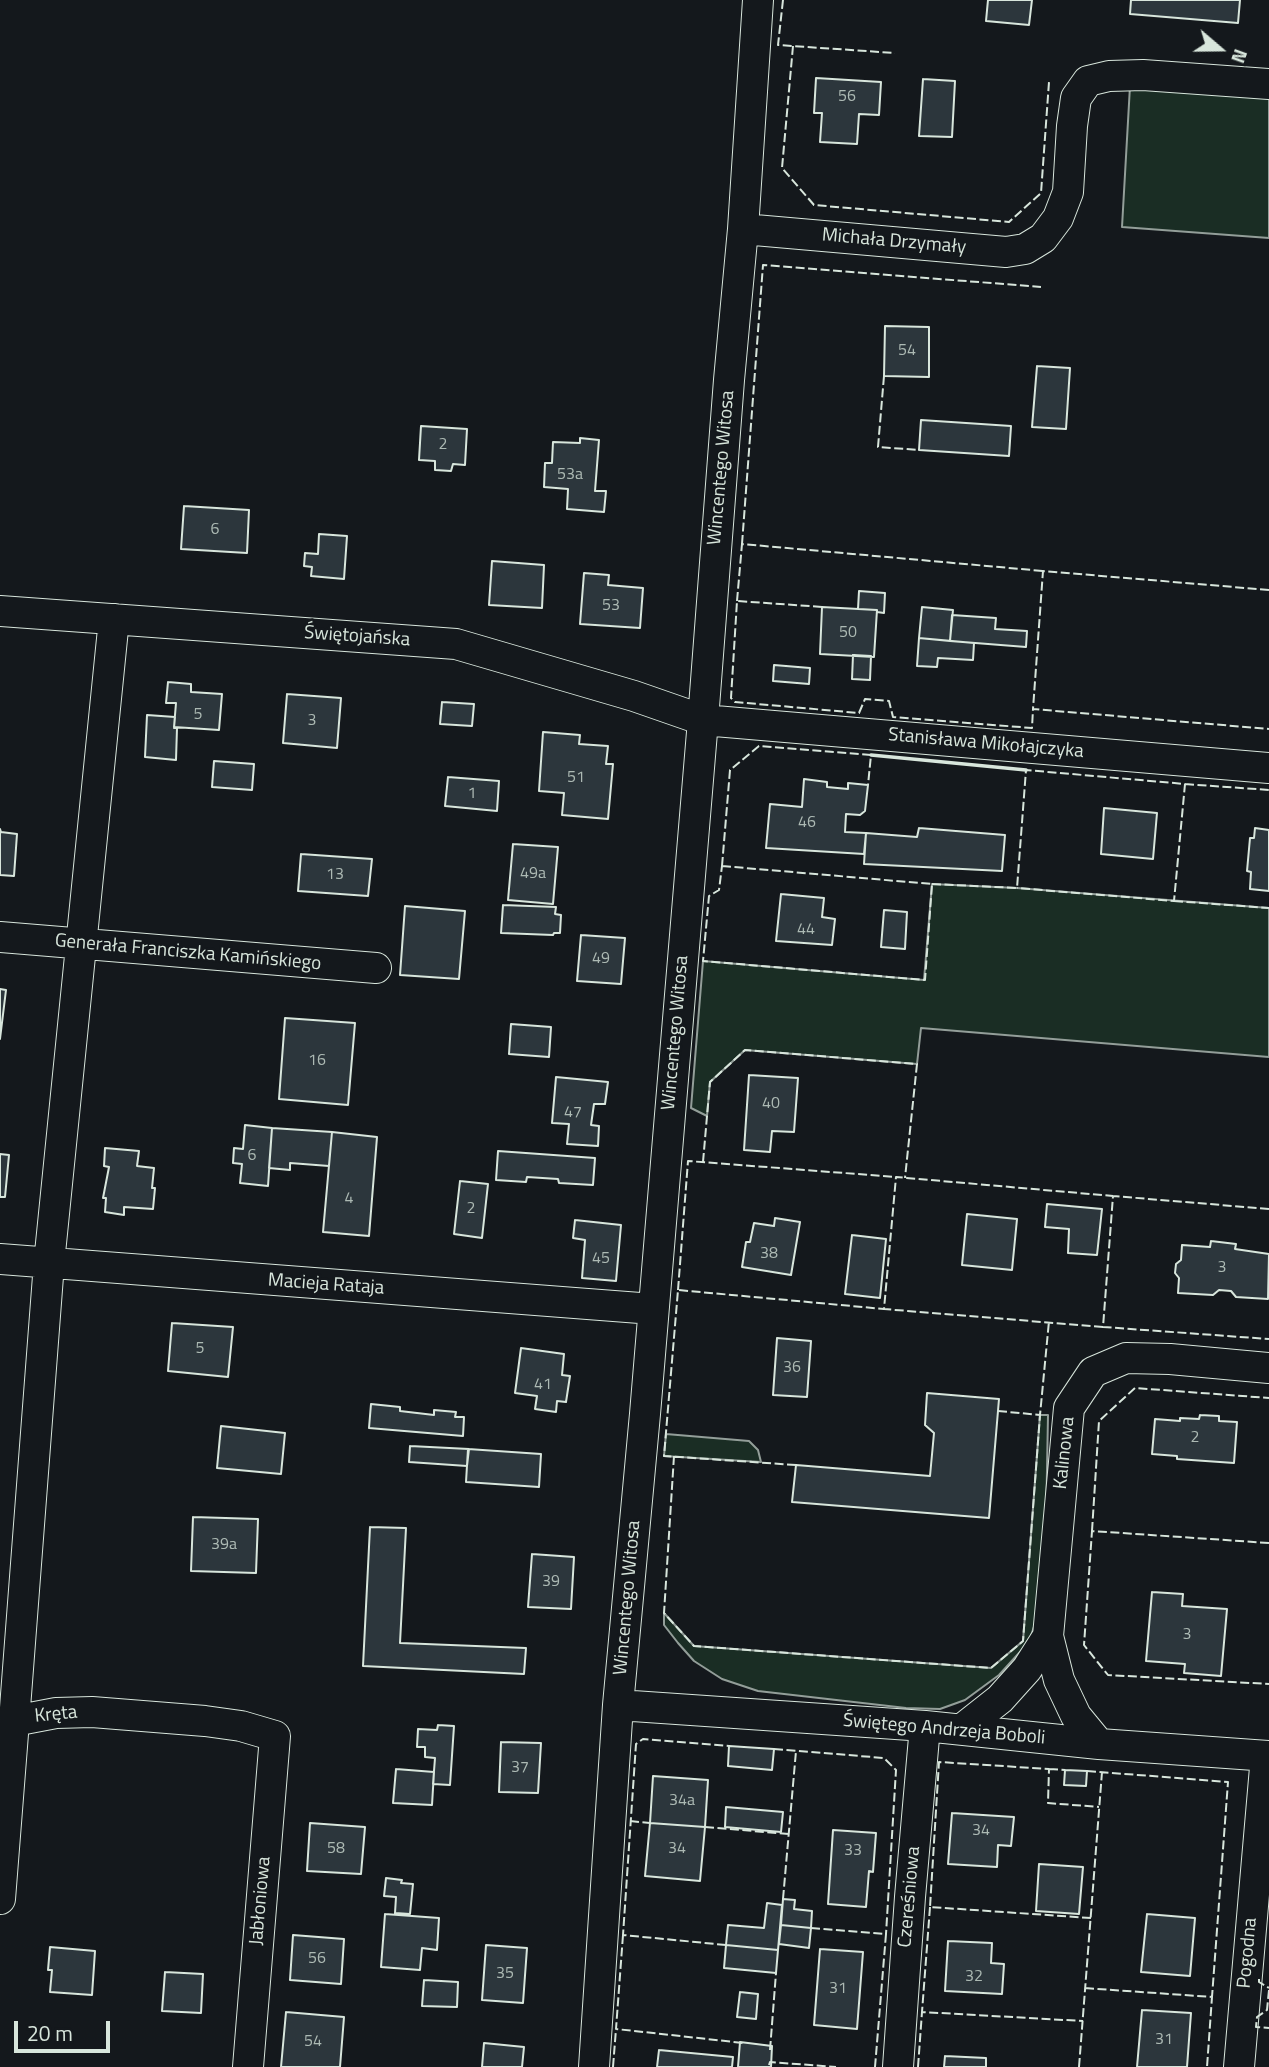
<!DOCTYPE html>
<html>
<head>
<meta charset="utf-8">
<style>
	body { margin:0 }
	#map { position:relative; width:1269px; height:2067px; overflow:hidden; background:#14181c; font-family:"Titillium Web",sans-serif }
	canvas { display:block }
	.north { position:absolute; left:1185px; top:14px; width:70px; height:70px; -webkit-text-stroke:5px #14181c; paint-order:stroke; rotate:110deg; font-size:19px; font-weight:700; line-height:28px; text-align:center; color:#d8e6dc }
	.north::after { content:''; display:block; margin:auto; width:24px; height:32px; background:#d8e6dc; clip-path:polygon(50% 0,100% 100%,50% 72%,0 100%) }
	.scale { position:absolute; left:14px; top:2021px; width:96px; height:32px; box-sizing:border-box; border:4px solid #d8e6dc; border-top:0; padding-left:9px; font-size:21px; line-height:24px; white-space:nowrap; color:#d8e6dc; -webkit-text-stroke:5px #14181c; paint-order:stroke }
</style>
</head>
<body>
<div id="map">
<canvas width="1269" height="2067"></canvas>
<div class="north">N</div>
<div class="scale">20 m</div>
</div>
<script>
const g = document.querySelector('canvas').getContext('2d');
g.lineJoin = 'round';
function fill(path, color) {
  g.fillStyle = color;
  g.fill(path, 'evenodd');
}
function toPath(rows) {
  const path = new Path2D();
  for (const r of rows) {
    path.moveTo(r[0], r[1]);
    for (let i = 2; i < r.length; i += 2) path.lineTo(r[i], r[i + 1]);
  }
  return path;
}
function stroke(path, color, width, dash) {
  g.strokeStyle = color;
  g.lineWidth = width;
  g.lineCap = dash ? 'butt' : 'round';
  g.setLineDash(dash || []);
  g.stroke(path);
}
function write(font, color, halo, rows, align = 'center') {
  g.font = font + ' "Titillium Web",sans-serif';
  g.lineWidth = 5;
  g.setLineDash([]);
  g.textBaseline = 'middle';
  g.strokeStyle = halo;
  g.fillStyle = color;
  for (const [text, x, y, turn = 0] of rows) {
    g.save();
    g.translate(x, y);
    g.rotate((+turn || 0) * Math.PI / 180);
    g.textAlign = isNaN(turn) ? turn : align;
    if (halo) g.strokeText(text, 0, 0);
    g.fillText(text, 0, 0);
    g.restore();
  }
}
const green = toPath([
	[1130,86,1269,97,1269,238,1122,227,1130,86],
	[932,884,1017,888,1269,908,1269,1057,921,1028,917,1064,745,1050,710,1082,707,1116,691,1108,703,961,924,980,932,884],
	[1040,1415,1048,1415,1046,1525,1039,1611,1029,1642,999,1675,965,1700,940,1709,906,1708,758,1691,722,1679,694,1661,678,1643,664,1625,664,1613,694,1646,991,1668,1023,1641,1040,1415],
	[666,1434,749,1441,758,1450,761,1462,664,1456,666,1434]
]);
const building = toPath([
	[988,0,1032,0,1029,25,986,21,988,0],
	[1131,0,1240,0,1238,23,1130,14,1131,0],
	[816,78,881,82,879,115,859,114,857,144,820,142,822,113,814,113,816,78],
	[923,79,955,81,952,137,919,136,923,79],
	[885,326,929,327,929,377,884,376,885,326],
	[1037,366,1070,368,1066,429,1032,427,1037,366],
	[921,420,1011,426,1009,456,919,450,921,420],
	[421,426,467,429,465,465,453,464,451,471,435,470,435,461,419,460,421,426],
	[580,438,599,440,595,491,606,491,604,512,567,509,568,489,544,487,545,463,552,463,553,442,580,443,580,438],
	[184,506,249,510,247,553,181,549,184,506],
	[319,534,347,536,344,579,311,576,312,567,304,566,305,553,318,554,319,534],
	[492,561,544,565,542,608,489,605,492,561],
	[584,573,609,575,608,585,643,588,640,628,580,624,584,573],
	[859,591,885,593,884,613,877,612,877,610,858,609,859,591],
	[822,607,877,610,874,657,820,654,822,607],
	[922,607,953,610,950,641,919,638,922,607],
	[952,615,996,618,995,629,1027,631,1026,647,950,641,952,615],
	[919,638,974,643,973,660,938,658,937,667,917,666,919,638],
	[853,655,871,656,870,680,852,679,853,655],
	[774,665,810,668,809,684,773,681,774,665],
	[168,682,191,684,191,692,222,694,219,730,174,727,176,703,166,703,168,682],
	[287,694,341,698,337,748,283,743,287,694],
	[442,702,474,704,472,726,440,724,442,702],
	[147,715,175,717,174,728,177,728,176,760,145,757,147,715],
	[543,732,580,735,579,744,608,746,606,764,613,764,608,819,562,815,564,793,539,791,543,732],
	[214,761,254,764,252,790,212,787,214,761],
	[448,777,499,781,497,811,445,806,448,777],
	[804,779,827,782,827,787,848,789,848,783,868,785,865,811,860,815,846,814,845,832,866,833,864,854,766,848,770,804,802,807,804,779],
	[1104,808,1157,813,1153,859,1101,854,1104,808],
	[919,828,1005,835,1002,871,864,864,866,833,917,837,919,828],
	[1255,828,1269,830,1269,891,1250,889,1251,872,1247,871,1250,838,1254,838,1255,828],
	[0,829,1,832,17,834,14,876,0,875,0,829],
	[513,844,558,847,553,904,508,900,513,844],
	[301,854,372,859,368,896,298,891,301,854],
	[781,894,824,898,822,917,835,919,832,945,776,941,781,894],
	[503,905,556,907,555,914,561,915,560,933,554,933,553,935,501,933,503,905],
	[405,906,465,911,459,979,400,975,405,906],
	[884,910,907,912,905,949,881,947,884,910],
	[581,935,625,938,621,984,577,981,581,935],
	[0,989,6,990,0,1039,0,989],
	[285,1018,355,1023,348,1105,279,1099,285,1018],
	[511,1024,551,1027,549,1057,509,1054,511,1024],
	[749,1075,798,1078,794,1132,772,1131,770,1152,744,1150,749,1075],
	[556,1077,608,1082,605,1104,594,1104,591,1125,599,1126,598,1146,567,1144,569,1124,552,1123,556,1077],
	[245,1125,272,1128,268,1186,240,1183,242,1164,233,1163,234,1148,243,1149,245,1125],
	[272,1128,332,1132,329,1166,290,1163,290,1170,269,1168,272,1128],
	[332,1132,377,1137,369,1236,323,1232,332,1132],
	[105,1148,139,1151,137,1166,154,1168,152,1188,155,1188,153,1209,124,1207,124,1215,105,1212,106,1198,103,1198,109,1167,104,1166,105,1148],
	[498,1151,595,1158,593,1185,559,1183,558,1179,527,1177,526,1182,496,1180,498,1151],
	[0,1154,9,1155,5,1197,0,1197,0,1154],
	[460,1181,488,1184,482,1238,454,1234,460,1181],
	[1047,1204,1102,1209,1097,1255,1068,1253,1069,1229,1045,1227,1047,1204],
	[967,1214,1017,1219,1012,1270,962,1265,967,1214],
	[775,1218,800,1222,791,1275,742,1267,746,1242,750,1242,754,1223,774,1226,775,1218],
	[575,1220,621,1225,616,1281,582,1278,585,1240,573,1238,575,1220],
	[852,1235,886,1239,880,1298,845,1294,852,1235],
	[1211,1241,1236,1244,1235,1249,1269,1254,1268,1299,1236,1297,1231,1291,1219,1290,1213,1295,1178,1293,1179,1278,1175,1273,1176,1264,1181,1260,1182,1245,1210,1247,1211,1241],
	[172,1323,233,1327,228,1377,168,1371,172,1323],
	[777,1338,811,1341,807,1397,773,1395,777,1338],
	[521,1348,564,1354,562,1375,570,1376,566,1402,557,1401,556,1412,535,1409,537,1396,515,1393,521,1348],
	[927,1393,999,1399,989,1518,792,1502,796,1465,930,1476,934,1433,925,1425,927,1393],
	[371,1404,400,1407,400,1411,434,1415,434,1410,456,1412,455,1417,464,1417,463,1436,369,1428,371,1404],
	[1200,1415,1219,1416,1219,1421,1237,1422,1234,1463,1177,1459,1177,1456,1152,1454,1155,1419,1180,1421,1180,1418,1199,1419,1200,1415],
	[221,1426,285,1433,281,1474,217,1468,221,1426],
	[410,1446,469,1449,467,1466,409,1462,410,1446],
	[468,1449,541,1454,539,1487,466,1482,468,1449],
	[193,1517,258,1519,256,1573,191,1571,193,1517],
	[370,1527,406,1528,400,1643,526,1648,524,1674,363,1666,370,1527],
	[532,1554,574,1557,571,1609,528,1607,532,1554],
	[1152,1592,1183,1594,1182,1606,1227,1609,1221,1676,1184,1673,1185,1664,1146,1661,1152,1592],
	[438,1725,454,1726,450,1785,433,1784,435,1758,425,1757,425,1747,417,1747,418,1729,437,1730,438,1725],
	[501,1742,541,1743,538,1793,499,1792,501,1742],
	[729,1746,774,1749,772,1770,728,1766,729,1746],
	[396,1769,434,1772,432,1805,393,1803,396,1769],
	[1065,1770,1087,1771,1086,1786,1064,1785,1065,1770],
	[653,1776,708,1780,705,1827,650,1823,653,1776],
	[726,1807,783,1812,781,1832,725,1827,726,1807],
	[952,1813,1014,1817,1011,1846,998,1845,997,1867,948,1864,952,1813],
	[310,1823,365,1827,361,1874,307,1871,310,1823],
	[650,1823,705,1827,700,1881,645,1876,650,1823],
	[833,1830,876,1833,873,1872,869,1871,866,1907,828,1904,833,1830],
	[1039,1864,1083,1867,1079,1914,1036,1911,1039,1864],
	[386,1878,402,1880,401,1883,413,1884,410,1914,395,1913,396,1897,384,1896,386,1878],
	[783,1899,795,1900,794,1909,812,1911,811,1928,781,1925,783,1899],
	[767,1903,782,1905,778,1950,726,1945,728,1925,764,1928,767,1903],
	[385,1914,439,1918,437,1950,422,1948,420,1970,381,1967,385,1914],
	[1147,1914,1195,1918,1190,1976,1141,1972,1147,1914],
	[781,1925,811,1928,809,1948,779,1944,781,1925],
	[293,1935,344,1939,341,1984,290,1980,293,1935],
	[948,1941,992,1943,991,1963,1004,1964,1002,1994,945,1991,948,1941],
	[486,1945,527,1948,523,2003,482,2000,486,1945],
	[726,1945,778,1950,776,1973,724,1968,726,1945],
	[50,1947,95,1951,92,1995,50,1992,52,1970,48,1970,50,1947],
	[820,1949,863,1952,857,2029,814,2025,820,1949],
	[165,1972,203,1974,201,2013,162,2011,165,1972],
	[424,1980,458,1982,457,2007,422,2006,424,1980],
	[740,1992,758,1994,756,2019,737,2017,740,1992],
	[1142,2010,1191,2013,1187,2067,1137,2067,1142,2010],
	[286,2012,344,2017,340,2067,281,2067,286,2012],
	[740,2042,772,2046,771,2067,738,2067,740,2042],
	[484,2043,524,2047,522,2067,482,2067,484,2043],
	[659,2050,733,2057,732,2067,657,2067,659,2050],
	[945,2056,986,2058,986,2067,944,2067,945,2056]
]);
const minor = toPath([
	[743,229,1006,252,1025,249,1043,238,1058,218,1068,192,1072,126,1076,98,1088,81,1109,76,1143,75,1269,84],
	[0,611,456,644,634,696,703,720,1269,768],
	[0,937,376,968],
	[0,1259,653,1309],
	[1048,1636,1059,1680,1076,1716,1099,1744],
	[618,1705,925,1726,1099,1744,1269,1756],
	[14,1721,49,1263,114,619],
	[962,1729,1000,1699,1027,1669,1048,1636,1069,1408,1093,1372,1126,1358,1170,1359,1269,1368],
	[0,1899,14,1721,56,1713,92,1712,205,1721,241,1726,275,1736,248,2067],
	[594,2067,618,1705,645,1414,703,720,729,380,743,229,758,0],
	[898,2067,910,1897,925,1726],
	[1239,2067,1266,1756]
]);
const fence = toPath([
	[783,0,778,45,895,53],
	[793,46,782,168,814,205,1009,222,1041,193,1049,82],
	[884,376,878,447,919,450],
	[742,544,763,265,1041,287],
	[1269,590,1043,571,1033,709,1269,729],
	[737,601,742,544,1043,571],
	[822,607,737,601,731,698,735,702,859,713,865,699,889,701,893,717,1032,728,1033,709],
	[1185,784,1269,790],
	[722,866,932,884,925,980,703,961,709,896,719,890,722,866],
	[722,866,730,770,759,746,871,755,868,785],
	[932,884,1017,888,1026,770,1185,784,1174,901,1017,888],
	[1174,901,1269,908],
	[703,1162,710,1082,745,1050,917,1064,905,1178],
	[1269,1209,1113,1196,1103,1327,1269,1339],
	[678,1290,688,1161,896,1177],
	[1103,1327,884,1309,896,1177,1113,1196],
	[998,1411,1040,1415,1049,1321],
	[674,1456,664,1613,694,1646,991,1668,1023,1641,1040,1415],
	[796,1465,664,1456,678,1290,884,1309],
	[1092,1531,1099,1421,1135,1388,1269,1398],
	[1269,1543,1092,1531,1084,1645,1108,1675,1269,1684],
	[774,1749,884,1758,896,1770,886,1934],
	[1049,1769,1065,1770],
	[1087,1771,1228,1782,1212,1997],
	[630,1821,650,1823],
	[705,1827,789,1834],
	[783,1899,796,1751],
	[930,1907,922,2012,1083,2021],
	[1091,1918,930,1907,939,1762,1049,1769,1048,1803,1099,1807],
	[811,1928,886,1934,875,2067],
	[623,1935,616,2029,743,2043],
	[726,1945,623,1935,636,1744,643,1739,729,1746],
	[1259,1979,1259,1982,1269,1988],
	[1085,1988,1212,1997,1207,2067],
	[1269,1990,1267,2010,1257,2017,1256,2027,1269,2028],
	[770,2050,776,1973],
	[769,2065,770,2062,836,2067],
	[613,2067,616,2029],
	[918,2067,922,2012],
	[1079,2067,1102,1772]
]);
const wall = toPath([
	[871,755,1026,770]
]);
const numberNames = [
	["56",847,97],
	["54",907,351],
	["2",443,445],
	["53a",570,475],
	["6",215,530],
	["53",611,606],
	["50",848,633],
	["5",198,715],
	["3",312,721],
	["51",576,778],
	["1",472,794],
	["46",807,823],
	["49a",533,874],
	["13",335,875],
	["44",806,930],
	["49",601,959],
	["16",317,1061],
	["40",771,1104],
	["47",573,1113],
	["6",252,1156],
	["4",349,1199],
	["2",471,1209],
	["38",769,1254],
	["45",601,1259],
	["3",1222,1268],
	["5",200,1349],
	["36",792,1368],
	["41",543,1385],
	["2",1195,1438],
	["39a",224,1545],
	["39",551,1582],
	["3",1187,1635],
	["37",520,1768],
	["34a",682,1801],
	["34",981,1831],
	["58",336,1849],
	["34",677,1849],
	["33",853,1851],
	["56",317,1959],
	["35",505,1974],
	["32",974,1977],
	["31",838,1989],
	["31",1164,2040],
	["54",313,2042]
];
const streetNames = [
	["Michała Drzymały",894,242,5],
	["Wincentego Witosa",722,468,-85],
	["Świętojańska",357,637,4],
	["Stanisława Mikołajczyka",986,744,5],
	["Generała Franciszka Kamińskiego",188,953,5],
	["Wincentego Witosa",676,1033,-85],
	["Macieja Rataja",326,1285,4],
	["Kalinowa",1065,1453,-84],
	["Wincentego Witosa",628,1598,-85],
	["Kręta",56,1715,-6],
	["Świętego Andrzeja Boboli",944,1730,5],
	["Czereśniowa",910,1897,-85],
	["Jabłoniowa",261,1901,-85],
	["Pogodna",1248,1953,-85]
];
fill(green, '#1a2d24');
stroke(green, '#939e99', 2);
fill(building, '#2c363c');
stroke(building, '#d8e6dc', 2);
stroke(minor, '#d8e6dc', 32);
stroke(minor, '#14181c', 30);
stroke(fence, '#d8e6dc', 2, [9, 3.5]);
stroke(wall, '#d8e6dc', 3.5);
write('16px', '#adbab4', null, numberNames);
write('19px', '#d8e6dc', '#14181c', streetNames);
</script>
</body>
</html>
